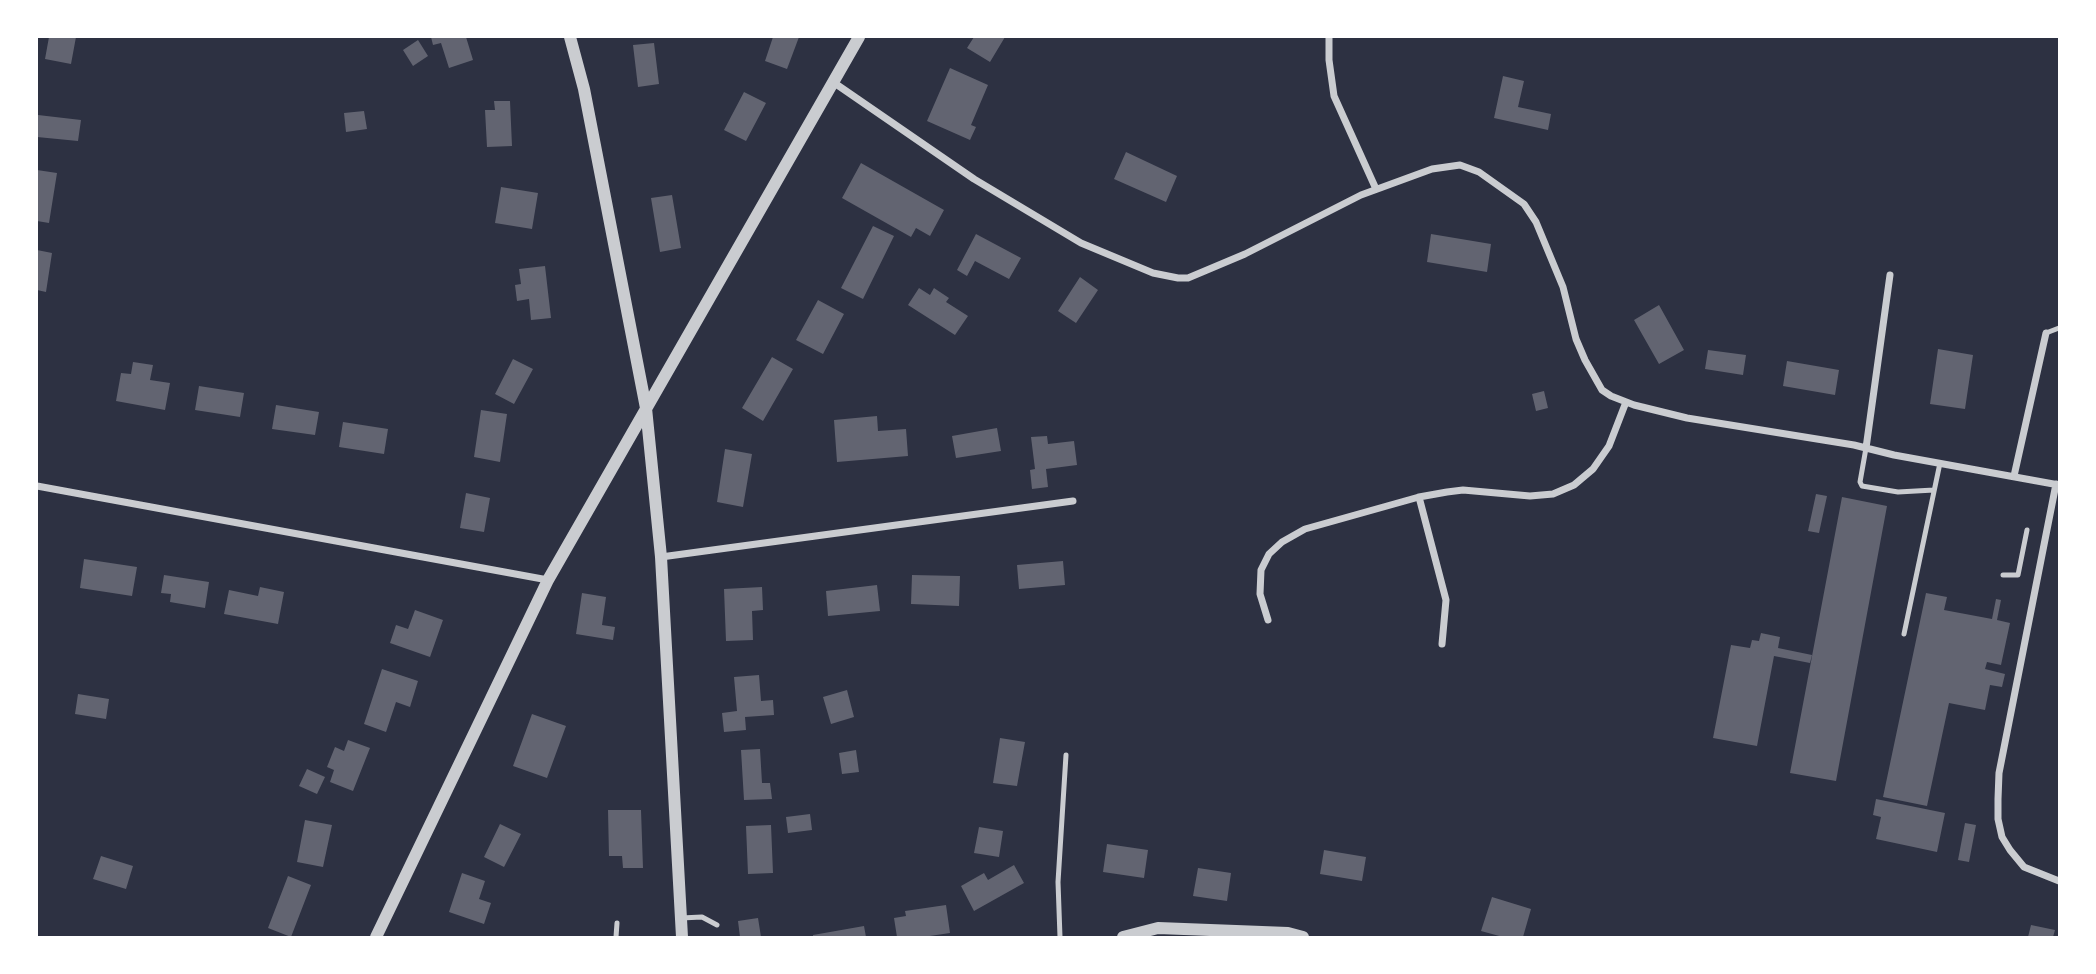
<!DOCTYPE html>
<html>
<head>
<meta charset="utf-8">
<style>
	body { margin:0 }
	#map { position:relative; width:2096px; height:974px; overflow:hidden; background:#2d3142; font-family:"IBM Plex Sans",sans-serif }
	canvas { display:block }
	.frame { position:absolute; inset:0; border:38px solid #fff; pointer-events:none }
</style>
</head>
<body>
<div id="map">
<canvas width="2096" height="974"></canvas>
<div class="frame"></div>
</div>
<script>
const g = document.querySelector('canvas').getContext('2d');
g.lineJoin = 'round';
function fill(path, color) {
  g.fillStyle = color;
  g.fill(path, 'evenodd');
}
function toPath(rows) {
  const path = new Path2D();
  for (const r of rows) {
    path.moveTo(r[0], r[1]);
    for (let i = 2; i < r.length; i += 2) path.lineTo(r[i], r[i + 1]);
  }
  return path;
}
function stroke(path, color, width, dash) {
  g.strokeStyle = color;
  g.lineWidth = width;
  g.lineCap = dash ? 'butt' : 'round';
  g.setLineDash(dash || []);
  g.stroke(path);
}
const building = toPath([
	[49,37,76,37,71,64,45,59],
	[431,37,466,37,473,60,449,68,441,43,433,45],
	[773,37,799,37,787,69,765,61],
	[974,37,1005,37,990,62,967,48],
	[418,40,428,56,413,66,403,50],
	[654,43,659,84,638,87,633,45],
	[950,68,988,85,971,125,976,127,970,140,927,121],
	[1503,76,1524,81,1518,107,1551,114,1548,130,1494,118],
	[744,92,766,103,746,141,724,130],
	[494,101,510,101,512,146,487,147,485,110,495,110],
	[364,111,367,129,346,132,344,113],
	[38,115,81,120,78,141,37,137],
	[1126,152,1177,176,1166,202,1114,179],
	[861,163,944,210,930,236,916,228,911,237,842,198],
	[37,170,57,173,49,223,37,221],
	[501,187,538,193,532,229,495,223],
	[672,195,681,248,660,252,651,198],
	[873,226,894,236,863,299,841,288],
	[976,234,1021,258,1009,279,975,261,967,276,957,270],
	[1431,234,1491,244,1487,272,1427,262],
	[37,250,52,253,46,292,37,290],
	[545,266,551,318,531,320,529,299,517,301,515,285,521,284,519,269],
	[1080,277,1098,290,1076,323,1058,311],
	[919,288,930,295,934,288,949,298,946,302,968,316,955,335,908,305],
	[818,300,844,314,823,354,796,340],
	[1659,305,1684,350,1659,364,1634,320],
	[1938,349,1973,355,1965,409,1930,404],
	[1708,350,1746,355,1743,375,1705,369],
	[772,357,793,369,763,421,742,408],
	[513,359,533,369,514,404,495,394],
	[1787,361,1839,370,1835,395,1783,386],
	[133,362,153,365,150,380,170,383,165,410,116,401,121,373,131,374],
	[199,386,244,393,240,417,195,410],
	[1544,391,1548,408,1536,411,1532,394],
	[276,405,319,412,315,435,272,429],
	[481,410,507,414,500,462,474,457],
	[877,416,878,431,906,429,908,456,837,462,834,420],
	[343,422,388,429,384,454,339,447],
	[997,428,1001,451,956,458,952,436],
	[1047,436,1048,444,1074,441,1077,465,1046,469,1048,487,1032,489,1030,470,1035,469,1031,437],
	[725,449,752,454,743,507,717,502],
	[466,493,490,498,484,532,460,528],
	[1816,494,1827,496,1819,533,1808,531],
	[1842,497,1887,506,1836,781,1790,773],
	[84,559,137,567,132,596,80,588],
	[1063,561,1065,585,1019,589,1017,565],
	[164,575,209,582,205,608,170,602,171,594,161,593],
	[912,575,960,576,959,606,911,604],
	[877,585,880,611,828,616,826,591],
	[260,587,284,592,278,624,224,614,229,590,258,596],
	[762,587,763,610,752,611,753,640,726,641,724,589],
	[582,593,606,597,602,625,615,627,613,640,576,634],
	[1926,593,1947,597,1944,610,1992,619,1996,599,2001,600,1997,620,2010,623,2001,665,1987,662,1985,669,2005,674,2002,687,1990,685,1985,710,1949,703,1927,806,1883,797],
	[415,610,443,620,430,657,390,643,396,625,408,629],
	[1761,633,1780,637,1778,648,1812,655,1810,663,1774,656,1757,746,1713,738,1731,645,1750,648,1752,640,1759,641],
	[382,669,418,681,410,707,396,702,386,732,364,724],
	[759,675,761,701,773,700,774,715,745,717,746,730,724,732,722,713,737,711,734,677],
	[847,690,854,717,831,724,823,697],
	[78,694,109,699,106,719,75,714],
	[532,714,566,726,547,778,513,766],
	[1000,738,1025,742,1017,786,993,783],
	[348,740,370,748,353,791,330,782,334,770,327,767,335,747,344,751],
	[760,749,762,783,770,783,772,799,744,800,741,750],
	[856,750,859,772,842,774,839,753],
	[307,769,325,777,317,794,299,786],
	[1876,799,1945,813,1937,852,1876,839,1881,817,1873,815],
	[608,810,641,810,643,868,623,868,622,856,609,856],
	[810,814,812,830,788,833,786,817],
	[305,820,332,825,323,867,297,862],
	[1965,823,1976,825,1969,862,1958,860],
	[500,824,521,834,504,867,484,857],
	[771,825,773,873,748,874,746,826],
	[979,827,1003,831,999,857,974,853],
	[1107,844,1148,850,1144,878,1103,872],
	[1324,850,1366,857,1362,881,1320,874],
	[101,856,133,866,126,889,93,879],
	[1014,865,1024,883,974,911,961,886,984,873,988,880],
	[1198,868,1231,873,1227,901,1193,896],
	[462,873,485,881,479,899,491,903,484,924,449,912],
	[288,876,311,885,291,937,268,928],
	[1492,897,1531,909,1523,937,1503,937,1481,931],
	[946,905,950,933,923,937,897,937,894,918,906,916,905,911],
	[758,918,761,937,740,937,738,921],
	[2031,925,2055,930,2053,937,2028,937],
	[864,926,866,937,813,937,813,935]
]);
const service = toPath([
	[2046,333,2059,328],
	[1866,448,1860,482,1862,486,1898,492,1934,490],
	[2003,575,2018,575,2027,530],
	[1904,634,1940,463],
	[681,918,702,917,717,925],
	[616,937,617,923],
	[1060,937,1058,882,1066,755]
]);
const minor = toPath([
	[1329,37,1329,60,1334,96,1376,189],
	[833,82,974,179,1081,243,1153,273,1178,278,1188,278,1245,254,1361,195,1432,169,1460,165,1479,172,1524,204,1536,222,1563,287,1576,339,1585,360,1602,390,1611,396,1634,405,1687,418,1854,445,1894,455,2059,485],
	[1866,448,1890,275],
	[2014,476,2046,333],
	[2056,484,1999,773,1998,799,1998,819,2002,837,2010,850,2024,867,2059,881],
	[37,486,548,580],
	[1419,497,1446,600,1442,644],
	[661,557,1073,501],
	[1268,620,1260,594,1261,570,1269,554,1282,542,1305,529,1419,497,1447,492,1463,490,1530,496,1553,494,1574,485,1593,469,1609,446,1626,402]
]);
const tertiary = toPath([
	[570,37,584,89,646,408,661,557,682,937],
	[376,937,548,580,859,37],
	[1123,937,1158,928,1288,933,1303,937]
]);
fill(building, '#626471');
stroke(service, '#caccd0', 5);
stroke(minor, '#caccd0', 7);
stroke(tertiary, '#caccd0', 12);
</script>
</body>
</html>
